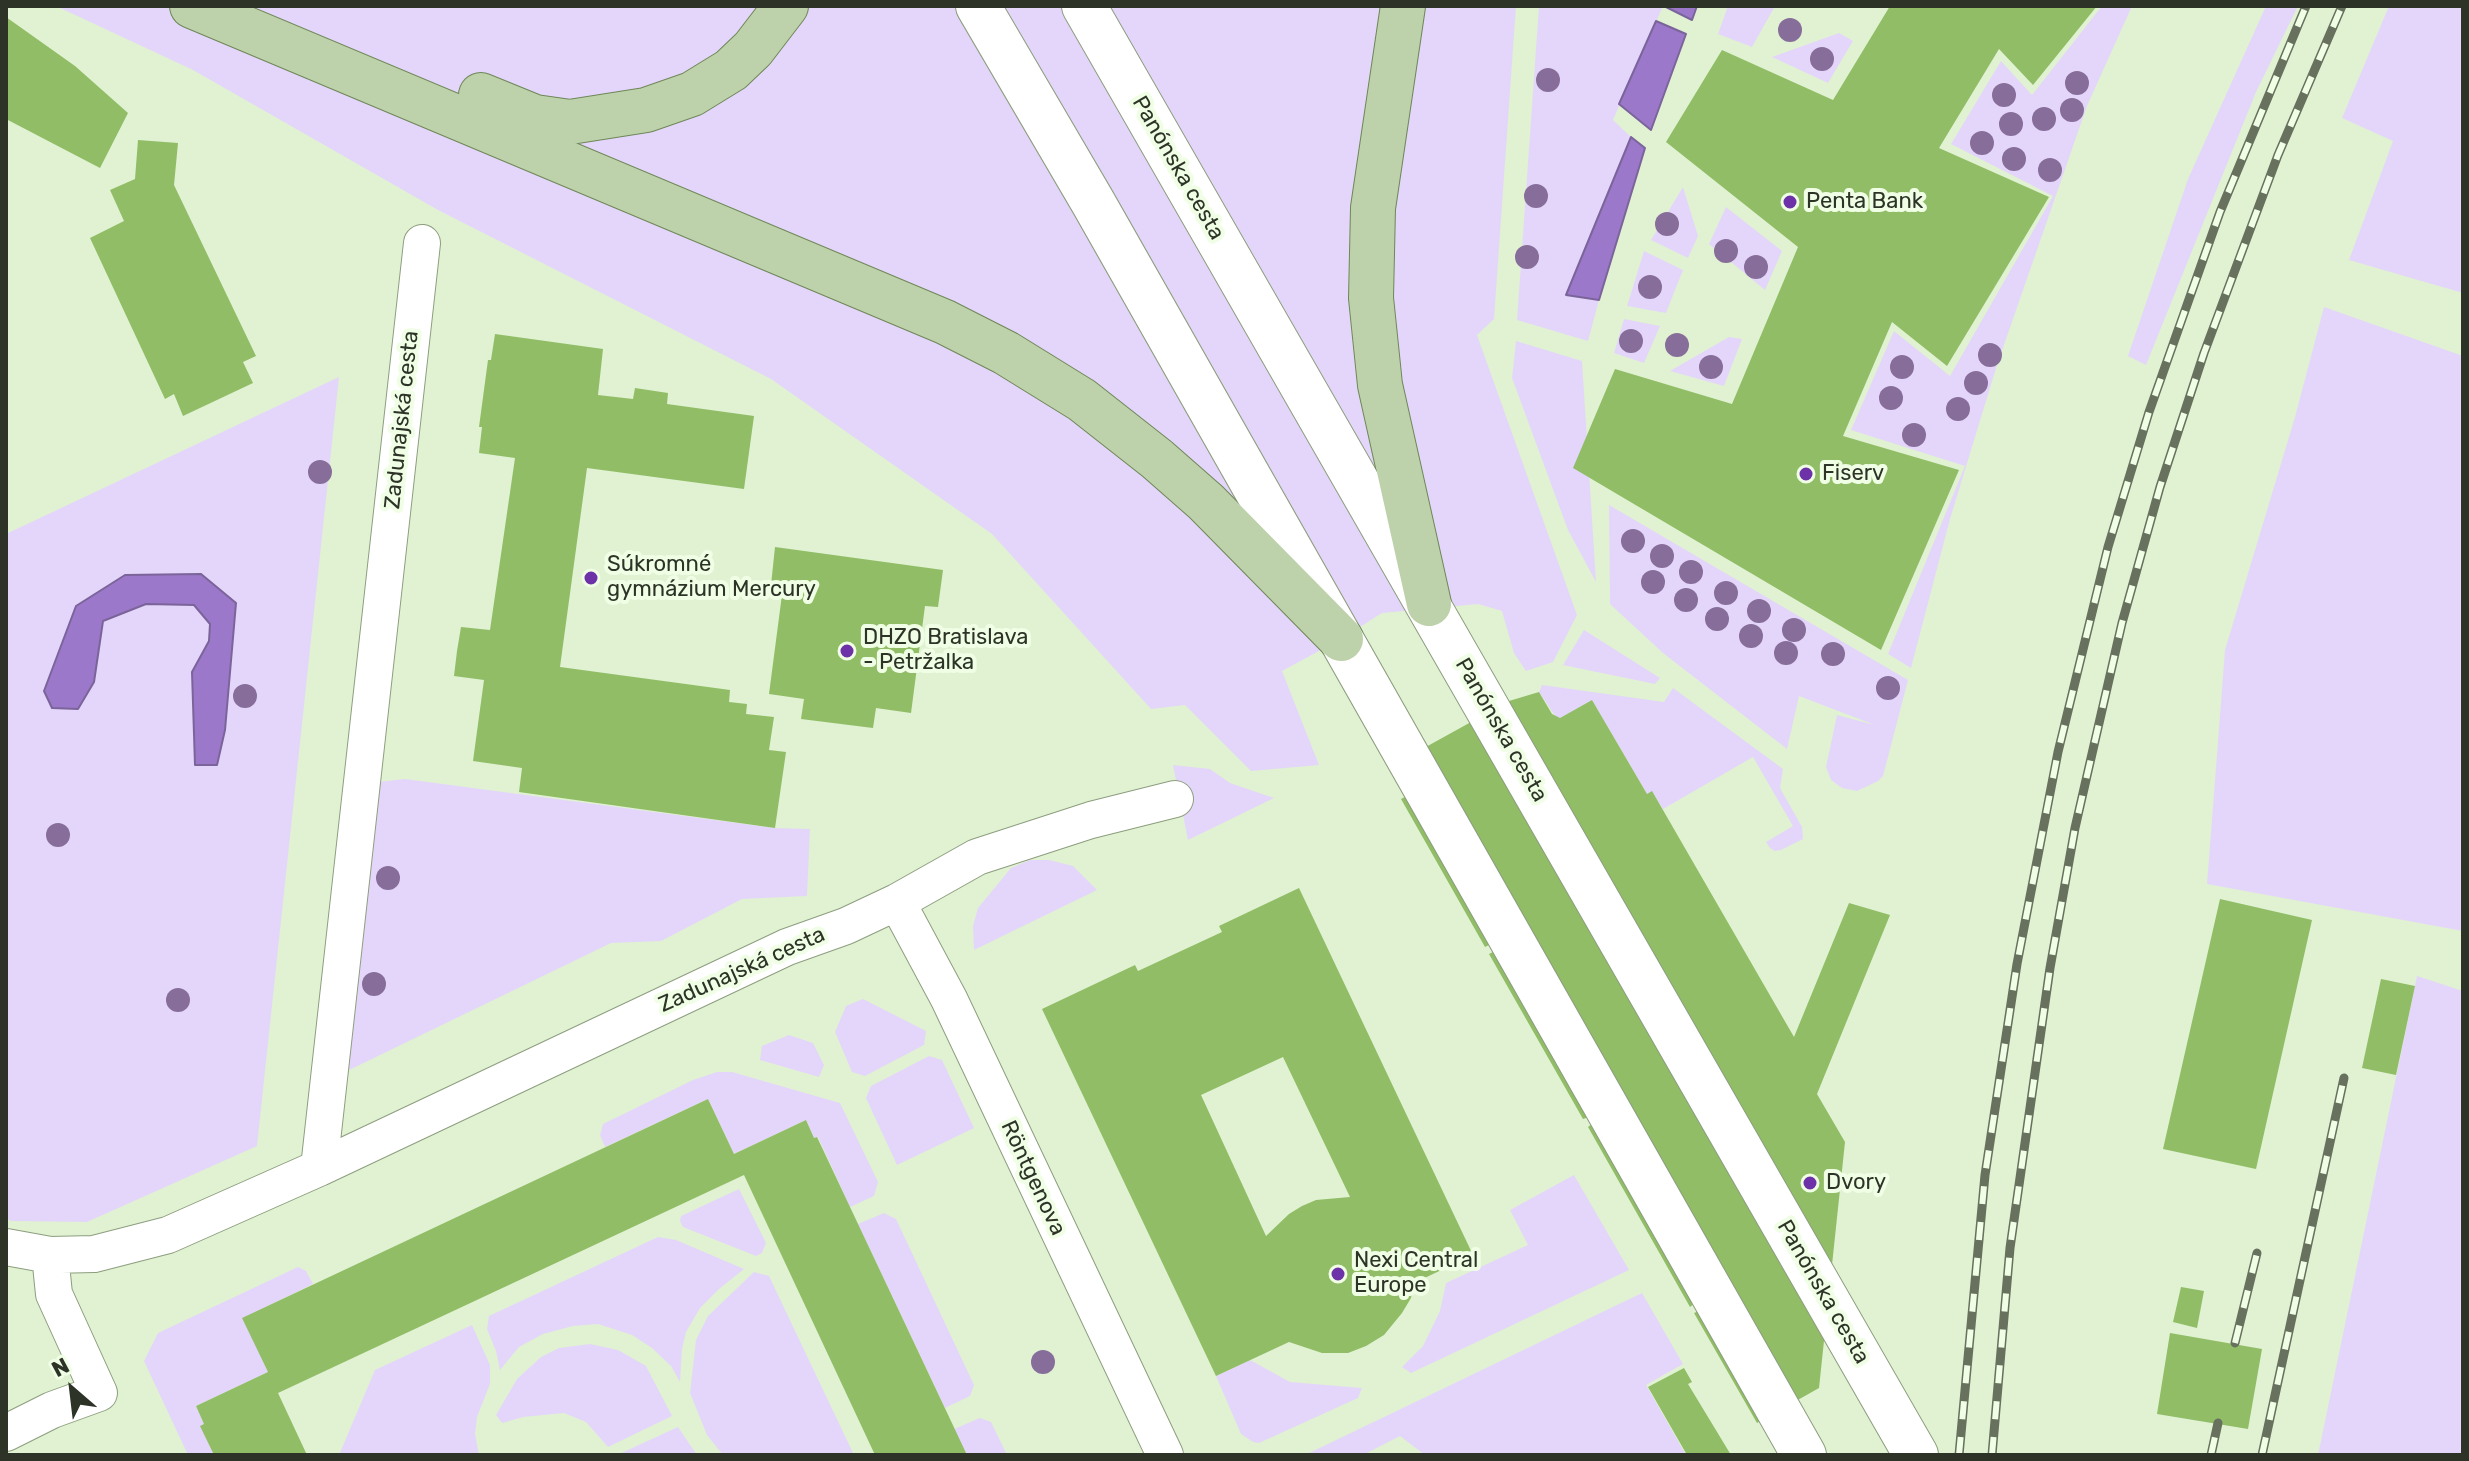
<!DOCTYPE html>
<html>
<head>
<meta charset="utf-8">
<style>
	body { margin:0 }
	#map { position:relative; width:2469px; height:1461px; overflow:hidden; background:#e0f2d2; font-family:Rubik,sans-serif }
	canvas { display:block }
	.frame { position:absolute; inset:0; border:8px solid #2d3427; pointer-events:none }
	.north { position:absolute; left:32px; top:1349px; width:80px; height:80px; -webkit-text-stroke:6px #effee4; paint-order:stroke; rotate:332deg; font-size:22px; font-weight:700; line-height:32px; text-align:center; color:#2d3427 }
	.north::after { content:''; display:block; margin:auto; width:28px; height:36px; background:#2d3427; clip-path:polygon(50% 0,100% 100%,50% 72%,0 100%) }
</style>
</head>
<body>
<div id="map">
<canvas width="2469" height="1461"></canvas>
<div class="frame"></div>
<div class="north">N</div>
</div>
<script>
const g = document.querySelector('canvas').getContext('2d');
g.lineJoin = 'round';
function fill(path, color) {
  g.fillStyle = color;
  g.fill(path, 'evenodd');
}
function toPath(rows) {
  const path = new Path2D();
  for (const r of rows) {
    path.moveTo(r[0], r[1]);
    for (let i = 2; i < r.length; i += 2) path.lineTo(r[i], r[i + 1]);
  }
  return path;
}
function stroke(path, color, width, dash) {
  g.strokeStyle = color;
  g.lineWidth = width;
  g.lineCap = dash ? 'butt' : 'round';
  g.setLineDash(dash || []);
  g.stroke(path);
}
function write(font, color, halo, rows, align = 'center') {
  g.font = font + ' Rubik,sans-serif';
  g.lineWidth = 8;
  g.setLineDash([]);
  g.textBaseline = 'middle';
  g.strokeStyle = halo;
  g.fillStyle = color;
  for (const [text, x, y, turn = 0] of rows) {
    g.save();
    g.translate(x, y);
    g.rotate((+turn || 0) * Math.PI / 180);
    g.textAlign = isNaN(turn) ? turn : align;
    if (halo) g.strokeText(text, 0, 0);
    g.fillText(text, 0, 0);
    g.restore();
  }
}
const green = toPath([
	[56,6,1516,6,1494,319,1477,335,1577,615,1553,662,1526,671,1514,653,1502,611,1478,604,1382,613,1341,639,1282,671,1319,765,1251,771,1185,705,1151,709,992,534,771,379,438,210,193,70],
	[1539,6,1663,6,1613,120,1631,137,1566,294,1599,300,1588,341,1517,320],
	[1728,6,1775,6,1752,47,1718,34],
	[2102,6,2132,6,2087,106,1997,365,1950,519,1911,668,1888,654,1965,466,1851,430,1894,331,1950,376,2053,196,1951,144,2001,61,2032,95],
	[2266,6,2298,6,2256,92,2146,365,2128,356,2188,179],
	[2389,6,2463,6,2463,293,2349,260,2393,141,2342,118],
	[1839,33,1853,41,1828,83,1772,57],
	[1683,187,1698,236,1688,258,1651,240],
	[1726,207,1782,251,1765,290,1709,244],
	[1644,251,1683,270,1666,313,1627,306],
	[2324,307,2463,356,2463,931,2207,884,2225,650,2295,417],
	[1624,319,1660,326,1644,363,1614,353],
	[1729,337,1742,339,1724,386,1670,371],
	[1516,341,1582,361,1596,582,1568,530,1512,378],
	[339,377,257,1146,87,1222,11,1221,6,1218,6,534],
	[1609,505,1908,680,1883,776,1878,781,1857,791,1842,788,1831,780,1826,767,1837,715,1875,725,1799,696,1787,749,1663,653,1610,604],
	[1584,630,1660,678,1655,684,1563,665],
	[1542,685,1664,702,1673,688,1783,769,1780,788,1802,827,1803,839,1781,850,1775,851,1770,848,1766,842,1793,826,1753,757,1663,809,1652,792,1647,794,1592,700,1560,718,1556,717,1539,692],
	[1173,765,1210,769,1230,783,1274,798,1188,840],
	[405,779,775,828,810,829,807,896,742,899,661,941,611,943,343,1073,378,782],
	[1030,860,1049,860,1073,866,1097,890,974,950,973,926,978,908,1011,868],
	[2417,976,2463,991,2463,1455,2318,1455],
	[863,999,926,1031,924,1045,865,1076,852,1072,835,1032,846,1006],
	[789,1035,813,1043,824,1065,819,1077,760,1060,762,1046],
	[929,1056,942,1060,974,1128,897,1165,866,1098,871,1086],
	[717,1072,732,1072,840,1103,878,1182,874,1196,850,1207,818,1137,814,1138,806,1120,734,1154,708,1099,605,1147,600,1135,603,1124,693,1080],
	[1574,1175,1629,1270,1411,1373,1402,1367,1423,1346,1440,1311,1446,1283,1528,1245,1510,1210],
	[739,1189,766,1243,762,1253,756,1256,683,1227,680,1221,681,1216],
	[884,1213,896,1219,974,1385,970,1396,945,1408,858,1224],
	[658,1237,676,1240,744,1269,719,1289,700,1308,686,1332,682,1349,680,1382,671,1366,652,1348,632,1335,598,1324,573,1326,543,1334,519,1347,500,1370,496,1351,487,1329,489,1316],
	[298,1267,306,1271,313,1284,243,1318,268,1372,196,1406,204,1424,201,1426,214,1455,188,1455,144,1361,158,1333],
	[754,1272,769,1276,854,1455,723,1455,707,1435,690,1393,696,1340,708,1316],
	[1642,1293,1683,1364,1646,1385,1686,1455,1425,1455,1400,1436,1363,1455,1305,1455],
	[472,1325,490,1365,490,1384,477,1417,475,1434,479,1455,339,1455,375,1370],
	[590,1344,618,1350,646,1366,672,1416,608,1447,586,1422,564,1413,523,1417,502,1423,496,1415,517,1379,541,1357,559,1348],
	[1250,1360,1290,1382,1362,1388,1358,1398,1259,1443,1253,1442,1241,1434,1216,1376],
	[980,1418,991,1422,1007,1455,967,1455,954,1429],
	[678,1427,697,1455,617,1455]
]);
const water = toPath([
	[1664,6,1697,6,1692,20,1664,6],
	[1656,21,1686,34,1651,130,1619,104,1656,21],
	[1631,137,1645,148,1599,300,1566,295,1631,137],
	[201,574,236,603,225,730,217,765,195,765,192,672,209,641,210,624,194,605,146,604,103,621,94,682,78,709,52,708,44,691,76,606,125,575,201,574]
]);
const building = toPath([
	[1890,6,2097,6,2033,85,1999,49,1939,148,2049,197,1947,366,1892,322,1843,436,1959,470,1881,650,1573,468,1615,369,1732,404,1798,247,1666,142,1722,50,1833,100],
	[6,17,75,66,128,113,100,168,6,119],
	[138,140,178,143,174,185,256,356,243,362,253,383,183,416,174,394,165,399,90,238,124,221,110,190,135,179],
	[495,334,603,349,598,395,633,399,635,388,668,393,667,404,754,416,744,489,587,468,560,667,730,690,729,702,747,704,746,714,774,717,769,750,786,752,775,828,519,792,522,768,473,761,484,680,454,676,457,651,461,627,490,630,515,458,479,453,482,427,479,427,488,360,491,360],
	[775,547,943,570,938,607,925,606,911,713,876,708,873,728,801,719,804,699,769,694,783,587,771,585],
	[1539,692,1552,714,1560,718,1592,700,1647,794,1652,791,1794,1037,1849,903,1890,915,1817,1094,1845,1142,1819,1388,1757,1423,1694,1313,1699,1311,1695,1303,1690,1307,1588,1127,1593,1123,1589,1117,1583,1119,1489,954,1493,952,1489,945,1485,947,1401,799,1426,786,1415,753,1509,701],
	[1299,888,1473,1255,1414,1283,1411,1298,1402,1313,1384,1335,1366,1346,1348,1353,1322,1353,1289,1342,1216,1376,1042,1009,1135,965,1138,971,1222,932,1219,926],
	[1283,1057,1350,1197,1316,1200,1302,1206,1289,1214,1266,1236,1201,1095],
	[2220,899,2312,920,2256,1169,2163,1149],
	[2381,979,2415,986,2396,1075,2362,1068],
	[708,1099,734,1154,806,1120,814,1138,817,1137,967,1455,875,1455,744,1175,278,1393,307,1455,214,1455,200,1426,204,1424,196,1406,268,1372,242,1318],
	[2181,1287,2204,1291,2197,1328,2173,1322],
	[2170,1333,2262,1349,2248,1429,2157,1414],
	[1684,1368,1692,1382,1688,1384,1731,1455,1687,1455,1648,1387]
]);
const street = toPath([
	[897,902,949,999,1165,1455],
	[319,1168,422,243],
	[6,1247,50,1255,94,1254,168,1235,319,1168,787,947,846,926,897,902,977,857,1091,820,1175,799],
	[6,1433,52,1410,99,1393,54,1294,50,1255]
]);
const secondary = toPath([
	[978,6,1094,204,1804,1455],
	[1084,6,1916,1455]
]);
const primary = toPath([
	[192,6,945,322,1006,353,1082,400,1157,459,1206,502,1341,639],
	[1403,6,1373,208,1371,298,1380,385,1429,604],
	[481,95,535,117,570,122,646,110,692,94,731,70,753,49,786,6]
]);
const rail = toPath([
	[2235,1343,2257,1253],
	[1959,1455,1985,1175,2017,964,2058,752,2108,547,2149,412,2220,212,2306,6],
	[1992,1455,2010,1248,2050,968,2075,828,2122,623,2160,487,2204,353,2278,155,2342,6],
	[2211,1455,2218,1423],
	[2262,1455,2344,1078]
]);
const trees = [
	[1790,30],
	[1822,59],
	[1548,80],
	[2077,83],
	[2004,95],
	[2072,110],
	[2044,119],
	[2011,124],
	[1982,143],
	[2014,159],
	[2050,170],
	[1536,196],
	[1667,224],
	[1726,251],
	[1527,257],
	[1756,267],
	[1650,287],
	[1631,341],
	[1677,345],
	[1990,355],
	[1711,367],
	[1902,367],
	[1976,383],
	[1891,398],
	[1958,409],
	[1914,435],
	[320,472],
	[1633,541],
	[1662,556],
	[1691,572],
	[1653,582],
	[1726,593],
	[1686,600],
	[1759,611],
	[1717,619],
	[1794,630],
	[1751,636],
	[1786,653],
	[1833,654],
	[1888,688],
	[245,696],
	[58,835],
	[388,878],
	[374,984],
	[178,1000],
	[1043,1362]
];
const markers = [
	[1790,202,8,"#6e32a8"],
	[1806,474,8,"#6e32a8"],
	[591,578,8,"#6e32a8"],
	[847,651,8,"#6e32a8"],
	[1810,1183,8,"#6e32a8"],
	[1338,1274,8,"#6e32a8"]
];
const streetNames = [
	["Panónska cesta",1178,168,60],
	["Zadunajská cesta",402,420,-84],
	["Panónska cesta",1501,730,60],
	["Zadunajská cesta",742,970,-24],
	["Röntgenova",1033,1178,65],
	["Panónska cesta",1823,1292,60]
];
const poiNames = [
	["Penta Bank",1806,202],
	["Fiserv",1822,474],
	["Súkromné",607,565],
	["gymnázium Mercury",607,590],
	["DHZO Bratislava",863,638],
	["- Petržalka",863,663],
	["Dvory",1826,1183],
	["Nexi Central",1354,1261],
	["Europe",1354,1286]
];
fill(green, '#e4d6fa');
fill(water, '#9c78cb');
stroke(water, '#7b649a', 2);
fill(building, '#90bd66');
stroke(street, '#8d9e7f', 38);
stroke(secondary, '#8d9e7f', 46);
stroke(primary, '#6e8758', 46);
stroke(street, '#fff', 36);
stroke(secondary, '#fff', 44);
stroke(primary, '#bdd1aa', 44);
stroke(rail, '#67715e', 9);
stroke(rail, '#effee4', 6, [18]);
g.fillStyle = '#876d99';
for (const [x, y] of trees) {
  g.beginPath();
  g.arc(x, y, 12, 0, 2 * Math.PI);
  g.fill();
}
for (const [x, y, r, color] of markers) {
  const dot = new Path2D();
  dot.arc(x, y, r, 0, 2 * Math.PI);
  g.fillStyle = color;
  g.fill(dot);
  stroke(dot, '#effee4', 3);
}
write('22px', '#2d3427', '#effee4', streetNames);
write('22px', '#2d3427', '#effee4', poiNames, 'left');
</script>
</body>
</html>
